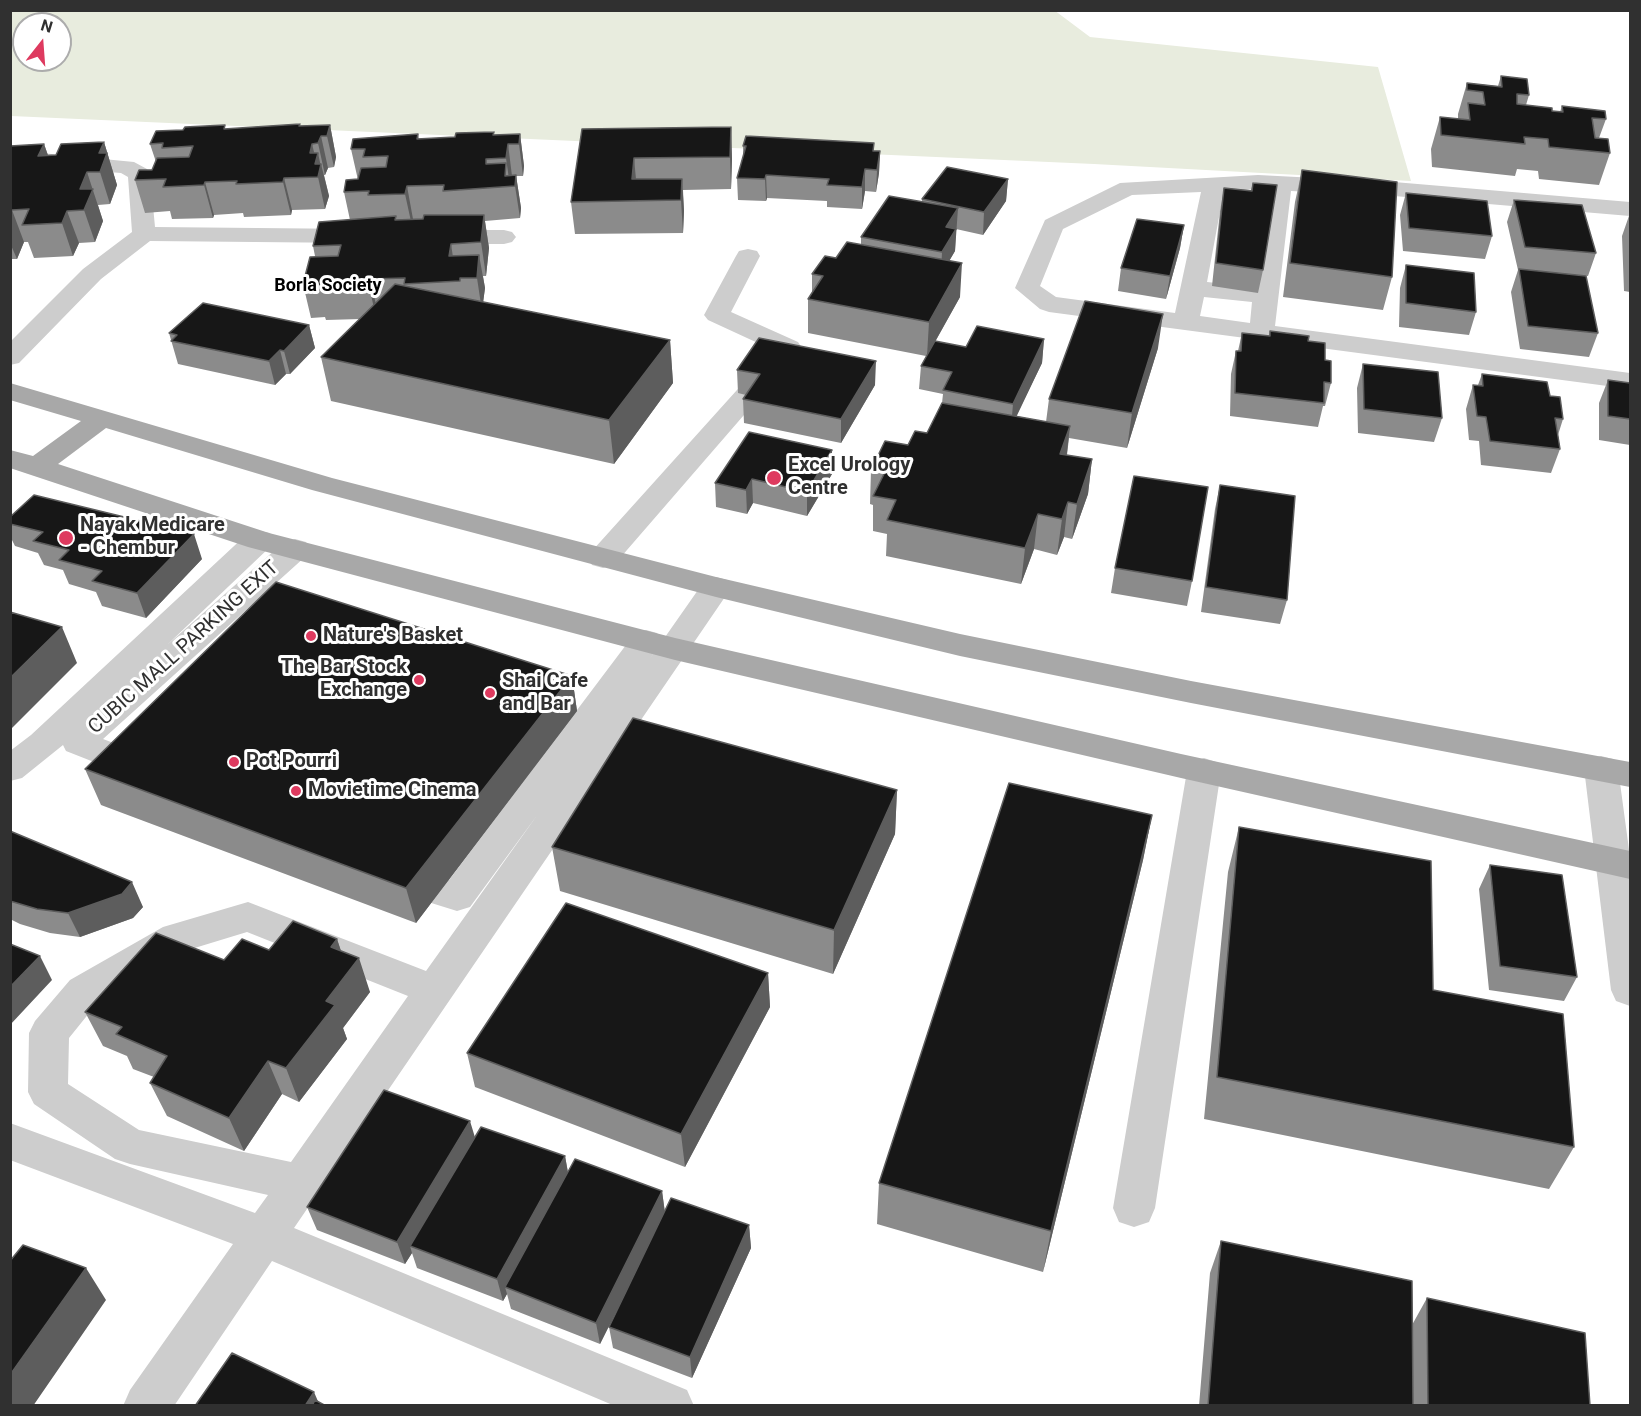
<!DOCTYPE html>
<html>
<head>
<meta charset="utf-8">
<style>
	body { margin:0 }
	#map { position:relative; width:1641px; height:1416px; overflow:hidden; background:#fff; font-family:Roboto,sans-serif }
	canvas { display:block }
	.frame { position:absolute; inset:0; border:12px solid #303030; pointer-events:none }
	.north { position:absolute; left:12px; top:12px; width:60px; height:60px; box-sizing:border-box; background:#fff; border:2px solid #acacac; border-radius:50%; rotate:17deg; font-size:16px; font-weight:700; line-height:24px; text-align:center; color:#303030 }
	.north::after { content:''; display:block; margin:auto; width:21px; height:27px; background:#de3a5f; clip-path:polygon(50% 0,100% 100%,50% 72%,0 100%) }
</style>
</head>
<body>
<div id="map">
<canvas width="1641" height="1416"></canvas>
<div class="frame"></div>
<div class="north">N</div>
</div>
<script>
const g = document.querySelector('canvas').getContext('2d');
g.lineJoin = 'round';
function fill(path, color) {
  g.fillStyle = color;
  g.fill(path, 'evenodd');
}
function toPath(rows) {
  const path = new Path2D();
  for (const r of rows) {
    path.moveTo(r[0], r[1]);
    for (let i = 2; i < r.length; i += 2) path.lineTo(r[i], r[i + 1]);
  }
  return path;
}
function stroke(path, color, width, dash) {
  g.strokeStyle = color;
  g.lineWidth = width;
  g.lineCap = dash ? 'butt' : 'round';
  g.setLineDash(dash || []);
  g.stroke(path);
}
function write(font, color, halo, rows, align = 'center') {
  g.font = font + ' Roboto,sans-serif';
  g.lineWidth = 6;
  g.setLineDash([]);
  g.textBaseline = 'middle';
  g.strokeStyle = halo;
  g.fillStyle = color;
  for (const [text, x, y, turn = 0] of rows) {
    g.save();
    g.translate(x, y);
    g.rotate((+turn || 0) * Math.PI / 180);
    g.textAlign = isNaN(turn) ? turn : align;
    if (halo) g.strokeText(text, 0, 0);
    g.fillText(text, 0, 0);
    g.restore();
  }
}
const green = toPath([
	[1054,10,1090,37,1378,67,1411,181,1094,164,11,116,11,11],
	[24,24,60,24,60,60,24,60]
]);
const minor = toPath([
	[10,150,134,162,147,169,150,174,155,227,359,229,367,231,371,236,367,241,359,243,150,241,101,279,19,363,10,365,10,342,83,269,132,232,128,177,121,173,10,164,10,150],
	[1258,175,1394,182,1630,202,1630,216,1394,196,1291,191,1275,326,1630,373,1630,389,1049,312,1040,309,1015,288,1045,220,1120,183,1258,175],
	[1268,189,1254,287,1207,282,1224,190,1268,189],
	[1201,192,1175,313,1056,297,1040,286,1063,229,1132,195,1201,192],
	[1204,297,1252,302,1250,323,1200,316,1204,297],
	[444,230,504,230,512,232,516,237,512,242,504,244,444,244,436,242,432,237,436,232,444,230],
	[748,249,757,251,760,256,731,312,798,342,802,348,614,565,603,568,592,565,588,558,592,551,773,350,708,320,704,315,736,256,739,251,748,249],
	[259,531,270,533,274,540,270,547,167,645,284,542,295,539,306,542,310,549,306,556,103,739,156,759,161,768,156,777,144,780,132,777,66,751,63,745,22,778,10,781,10,751,31,735,248,533,259,531],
	[716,577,727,580,731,587,727,594,294,1228,687,1390,694,1406,615,1406,272,1261,174,1406,123,1406,130,1390,233,1244,10,1160,10,1123,255,1213,268,1195,130,1164,115,1159,34,1104,28,1092,29,1033,35,1021,70,980,163,927,248,902,426,971,538,814,470,907,457,911,412,897,407,887,412,877,425,873,449,880,635,633,646,630,657,633,662,641,649,660,705,580,716,577],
	[247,932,408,996,291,1162,139,1130,68,1084,69,1038,98,1002,188,950,247,932],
	[1601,756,1613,759,1618,768,1630,857,1630,1006,1616,1001,1611,990,1584,768,1589,759,1601,756],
	[1204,758,1216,762,1221,771,1155,1208,1149,1222,1134,1227,1119,1222,1113,1208,1187,771,1192,762,1204,758]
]);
const major = toPath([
	[10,383,332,478,716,577,960,634,1191,681,1630,762,1630,787,1191,703,960,656,716,597,312,490,106,428,58,464,269,533,675,638,1181,754,1630,851,1630,879,1181,778,675,660,248,547,10,468,10,450,33,456,81,421,10,400,10,383]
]);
const wall = toPath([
	[1501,76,1529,95,1526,105,1560,112,1562,106,1606,119,1599,138,1610,153,1599,185,1539,179,1538,171,1517,169,1515,176,1432,167,1431,149,1440,117,1458,119,1458,114,1467,83,1498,86],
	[330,125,336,157,334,167,328,168,325,175,324,175,329,196,325,209,292,210,291,215,244,217,243,213,214,215,213,218,172,219,170,211,145,213,135,180,152,170,156,162,150,144,226,129],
	[731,127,732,159,731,189,683,190,684,211,683,233,575,234,571,202,582,129],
	[494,132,494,135,520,134,524,166,523,176,516,176,521,208,520,218,485,221,489,248,486,276,483,276,485,288,483,302,670,340,673,383,614,464,331,401,321,357,360,319,326,320,325,317,311,318,303,284,315,256,313,246,350,220,344,192,358,180,351,149,418,134,419,139,455,137],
	[104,142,117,185,110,204,98,205,103,221,95,242,79,243,73,256,34,258,28,242,24,242,17,259,10,259,10,146,44,144,48,155,56,155],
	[743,146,880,151,879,173,876,192,865,191,862,209,827,207,827,201,767,198,766,201,738,200,737,178,743,158],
	[1302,170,1392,277,1383,310,1283,297,1295,202],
	[1008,179,1006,201,983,235,956,229,955,251,949,261,960,297,935,342,966,347,1044,339,1042,363,1016,416,1046,422,1049,399,1158,348,1127,448,1069,438,1067,455,1092,459,1088,494,1072,539,1064,537,1057,555,1034,549,1021,584,886,556,887,534,873,531,873,505,870,504,871,470,927,433,942,403,943,394,919,389,921,366,926,356,808,333,808,299,812,293,812,274,836,258,861,244,861,237,922,202,922,199],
	[1253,183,1263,270,1258,293,1212,286,1220,211,1224,188,1251,190],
	[1406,193,1492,236,1485,259,1403,251,1400,215],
	[1514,200,1596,253,1588,276,1574,275,1598,333,1589,357,1520,349,1511,292,1518,270,1507,222],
	[1630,213,1630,292,1624,291,1622,236],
	[1184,225,1180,248,1166,299,1118,291,1121,268],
	[1406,265,1476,312,1469,335,1399,327,1400,288],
	[309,325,315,348,290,374,286,374,275,385,178,364,169,333],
	[1270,331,1308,341,1325,360,1331,383,1325,406,1323,406,1318,427,1230,416,1231,374,1236,351,1238,351,1242,333,1269,336],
	[1363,364,1442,418,1434,442,1358,433,1357,388],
	[737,370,875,385,841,443,744,423,743,399,746,395,738,393],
	[1482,374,1550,396,1563,419,1558,435,1560,449,1551,473,1481,465,1479,441,1469,440,1466,409,1473,385,1478,385],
	[1608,380,1630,383,1630,445,1599,440,1599,403],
	[832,450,832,474,807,516,753,503,747,514,716,507,715,483],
	[1220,485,1287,600,1280,624,1201,612,1215,509],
	[10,517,202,559,146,618,102,606,96,592,69,584,63,570,44,565,38,553,15,546,10,536],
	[1115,568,1192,581,1187,606,1111,593],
	[572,676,577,711,416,923,101,805,85,769],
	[897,790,895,834,833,974,560,891,552,847],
	[1152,815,1143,860,1043,1272,877,1224,879,1183],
	[1239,827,1433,990,1574,1147,1549,1189,1204,1119,1228,872],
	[10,831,143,907,133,918,80,937,50,933,20,924,10,919],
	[1490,865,1577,977,1564,1001,1489,990,1479,889],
	[337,939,341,951,370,992,343,1028,347,1039,299,1102,282,1094,244,1151,167,1116,150,1083,154,1077,133,1069,127,1056,103,1046,85,1012,269,950],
	[768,973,770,1007,685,1167,475,1087,467,1053],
	[475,1137,565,1156,568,1172,662,1191,665,1212,749,1225,751,1248,692,1378,613,1348,609,1327,618,1308,600,1344,511,1309,507,1294,503,1301,417,1268,412,1253,405,1264,317,1230,307,1207],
	[1221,1241,1412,1325,1427,1298,1590,1406,1199,1406,1210,1273]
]);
const shadedWall = toPath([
	[330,125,336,157,334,167,327,136],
	[731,127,732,159,731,189,730,157],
	[520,134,524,166,523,176,519,144],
	[321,136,328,168,325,175,318,143],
	[104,142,117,185,110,204,100,172,99,153],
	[44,144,55,176,38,156],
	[312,144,316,160,318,153,321,167,321,164,329,196,325,209,318,177,310,153],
	[508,144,512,176,510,186,506,158],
	[880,151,879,173,876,192,877,170],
	[634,158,637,190,632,179],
	[865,169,865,191,862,209,862,187],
	[87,172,103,221,95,242,84,210,80,189],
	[516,175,521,208,520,218,515,186],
	[766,175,767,198,766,201,765,179],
	[284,178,292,210,291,215,283,182],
	[682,179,684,211,683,233,681,200],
	[1008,179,1006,201,983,235,984,212],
	[205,182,214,215,213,218,204,185],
	[407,186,413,219,412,226,405,194],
	[958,208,955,251,941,275,942,252,946,227],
	[12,210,24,242,17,259,10,243,10,212],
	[67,211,79,243,73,256,62,223],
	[484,215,489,248,486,276,481,242],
	[1184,225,1180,248,1166,299,1170,276],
	[451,244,456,277,449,256],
	[479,255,485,288,482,311,477,278],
	[962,263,960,297,927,356,929,322],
	[370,279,378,313,376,318,369,285],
	[1163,314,1158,348,1127,448,1132,413],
	[309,325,315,348,290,374,284,351],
	[1044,339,1042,363,1011,428,1013,404],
	[670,340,673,383,614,464,609,420],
	[280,350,286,374,275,385,269,361],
	[876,361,875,385,841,443,841,419],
	[1070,426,1066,461,1060,454],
	[832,450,832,474,807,516,807,492],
	[1092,459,1088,494,1072,539,1077,504],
	[752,479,753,503,747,514,746,490],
	[1068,502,1064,537,1057,555,1062,519],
	[1038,514,1034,549,1021,584,1025,548],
	[194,534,202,559,146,618,137,593],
	[62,627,77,663,10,730,10,678],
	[572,676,577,711,416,923,406,888],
	[897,790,895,834,833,974,834,930],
	[1152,815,1143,860,1043,1272,1051,1231],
	[132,882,143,907,133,918,80,937,68,913],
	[337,939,348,972,359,958,370,992,343,1028,347,1039,299,1102,286,1068,326,1001,331,947],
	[40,956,52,980,10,1025,10,987],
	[768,973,770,1007,685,1167,681,1134],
	[268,1061,282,1094,244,1151,229,1118],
	[470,1121,477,1144,410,1246,412,1253,405,1264,397,1242],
	[565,1156,569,1179,505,1287,507,1294,503,1301,497,1279],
	[662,1191,665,1214,600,1344,596,1323],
	[749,1225,751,1248,692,1378,690,1357],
	[86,1268,106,1300,33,1406,10,1406,10,1375],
	[314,1392,320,1406,305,1406]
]);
const building = toPath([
	[1501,76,1527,79,1529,95,1517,94,1517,104,1552,108,1552,111,1563,112,1562,106,1605,111,1606,119,1592,118,1595,138,1608,139,1610,153,1549,147,1548,139,1524,137,1525,144,1441,135,1440,117,1470,120,1468,103,1485,105,1483,92,1467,90,1467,83,1502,87,1501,76],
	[300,124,299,126,330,125,327,136,321,136,318,143,312,144,310,153,318,153,315,164,321,164,318,177,284,178,283,182,236,184,237,181,205,182,204,185,163,187,166,179,135,180,139,170,152,170,157,158,189,157,193,146,162,148,163,143,150,144,156,131,183,130,185,127,225,125,224,129,300,124],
	[731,127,730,157,634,158,632,179,682,179,681,200,571,202,582,129,731,127],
	[494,132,493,135,520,134,519,144,508,144,506,158,486,159,486,164,506,163,505,176,516,175,515,186,443,191,444,185,407,186,405,194,368,195,369,191,344,192,346,180,358,179,361,168,386,167,388,156,363,157,365,149,351,149,353,139,418,134,417,139,455,137,456,133,494,132],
	[746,136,874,143,873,151,880,151,877,170,865,169,862,187,827,185,829,179,766,175,765,179,737,178,746,146,743,146,746,136],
	[104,142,99,153,107,153,100,172,87,172,80,189,93,189,84,210,67,211,62,223,22,225,29,209,12,210,10,212,10,146,44,144,38,156,56,155,61,144,104,142],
	[947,167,1008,179,984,212,922,199,947,167],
	[1302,170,1397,182,1392,277,1290,263,1302,170],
	[1253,183,1277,185,1263,270,1216,263,1224,188,1252,191,1253,183],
	[1406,193,1487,201,1492,236,1409,228,1406,193],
	[889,196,958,208,946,227,956,229,942,252,861,237,889,196],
	[1514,200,1582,205,1596,253,1525,247,1514,200],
	[424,215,484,215,481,242,451,244,449,256,479,255,477,278,460,278,460,281,404,284,405,278,370,279,369,285,318,287,318,284,303,284,310,257,338,256,341,245,313,246,319,222,396,216,395,220,423,219,424,215],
	[1137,219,1184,225,1170,276,1121,268,1137,219],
	[847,242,962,263,929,322,808,299,823,276,812,274,825,256,836,258,847,242],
	[1406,265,1474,273,1476,312,1406,303,1406,265],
	[1519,269,1586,276,1598,333,1528,326,1519,269],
	[395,284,670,340,609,420,321,357,395,284],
	[1085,301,1163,314,1132,413,1049,399,1085,301],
	[203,303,309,325,284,351,280,350,269,361,171,341,177,335,169,333,203,303],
	[977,326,1044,339,1013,404,943,390,952,372,921,366,935,341,966,347,977,326],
	[1270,331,1309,336,1308,341,1325,343,1325,360,1331,361,1331,383,1324,382,1324,403,1235,393,1236,351,1241,351,1242,333,1270,336,1270,331],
	[759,338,876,361,841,419,743,399,760,374,737,370,759,338],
	[1363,364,1438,372,1442,418,1364,409,1363,364],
	[1482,374,1547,382,1550,396,1560,397,1563,419,1555,418,1560,449,1490,441,1486,417,1477,416,1473,385,1483,386,1482,374],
	[1608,380,1630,383,1630,419,1608,416,1608,380],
	[942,403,1070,426,1060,454,1092,459,1077,504,1068,502,1062,519,1038,514,1025,548,887,520,896,500,873,496,885,472,871,470,885,441,908,445,915,431,927,433,942,403],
	[749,432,832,450,807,492,752,479,746,490,715,483,749,432],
	[1134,476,1208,487,1192,581,1115,568,1134,476],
	[1220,485,1295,496,1287,600,1206,587,1220,485],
	[34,495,194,534,137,593,92,581,102,571,59,560,69,550,33,541,43,532,10,524,10,517,34,495],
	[276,582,572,676,406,888,85,769,276,582],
	[10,612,62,627,10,678,10,612],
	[633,718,897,790,834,930,552,847,633,718],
	[1009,783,1152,815,1051,1231,879,1183,1009,783],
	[1239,827,1431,861,1433,990,1563,1014,1574,1147,1217,1077,1239,827],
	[10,831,132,882,122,894,68,913,37,909,10,901,10,831],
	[1490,865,1562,875,1577,977,1500,966,1490,865],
	[566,903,768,973,681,1134,467,1053,566,903],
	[293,921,337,939,331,947,359,958,326,1001,335,1005,286,1068,268,1061,229,1118,150,1083,167,1056,116,1034,122,1027,85,1012,156,933,224,960,242,939,269,950,293,921],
	[10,944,40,956,10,987,10,944],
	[384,1090,470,1121,397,1242,307,1207,384,1090],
	[481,1127,565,1156,497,1279,410,1246,481,1127],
	[575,1159,662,1191,596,1323,505,1287,575,1159],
	[671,1198,749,1225,690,1357,609,1327,671,1198],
	[1221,1241,1412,1281,1413,1406,1208,1406,1221,1241],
	[23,1245,86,1268,10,1375,10,1261,23,1245],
	[1427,1298,1585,1333,1590,1406,1428,1406,1427,1298],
	[232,1353,314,1392,305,1406,195,1406,232,1353],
	[315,1400,326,1406,312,1406,315,1400]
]);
const markers = [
	[774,478,8,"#de3a5f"],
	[66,538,8,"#de3a5f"],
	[311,636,6,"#de3a5f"],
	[419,680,6,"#de3a5f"],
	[490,693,6,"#de3a5f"],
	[234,762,6,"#de3a5f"],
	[296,791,6,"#de3a5f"]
];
const farNeighbourhoodnames = [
	["Borla Society",328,286]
];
const poiNames = [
	["Excel Urology",788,466],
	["Centre",788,489],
	["Nayak Medicare",80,526],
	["- Chembur",80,549],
	["Nature's Basket",323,636],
	["The Bar Stock",407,668,"right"],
	["Exchange",407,691,"right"],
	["Shai Cafe",502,682],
	["and Bar",502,705],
	["Pot Pourri",246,762],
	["Movietime Cinema",308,791]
];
const streetNames = [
	["CUBIC MALL PARKING EXIT",184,648,-42]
];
fill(green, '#e8ecde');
fill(minor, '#cdcdcd');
fill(major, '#a8a8a8');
fill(wall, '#8b8b8b');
fill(shadedWall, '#5d5d5d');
fill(building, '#171717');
stroke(building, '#5d5d5d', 1.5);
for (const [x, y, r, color] of markers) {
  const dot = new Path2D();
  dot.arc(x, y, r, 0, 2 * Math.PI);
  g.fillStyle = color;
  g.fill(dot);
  stroke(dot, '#fff', 2);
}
write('bold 18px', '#000', '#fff', farNeighbourhoodnames);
write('bold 20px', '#303030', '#fff', poiNames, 'left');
write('20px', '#303030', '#fff', streetNames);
</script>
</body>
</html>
